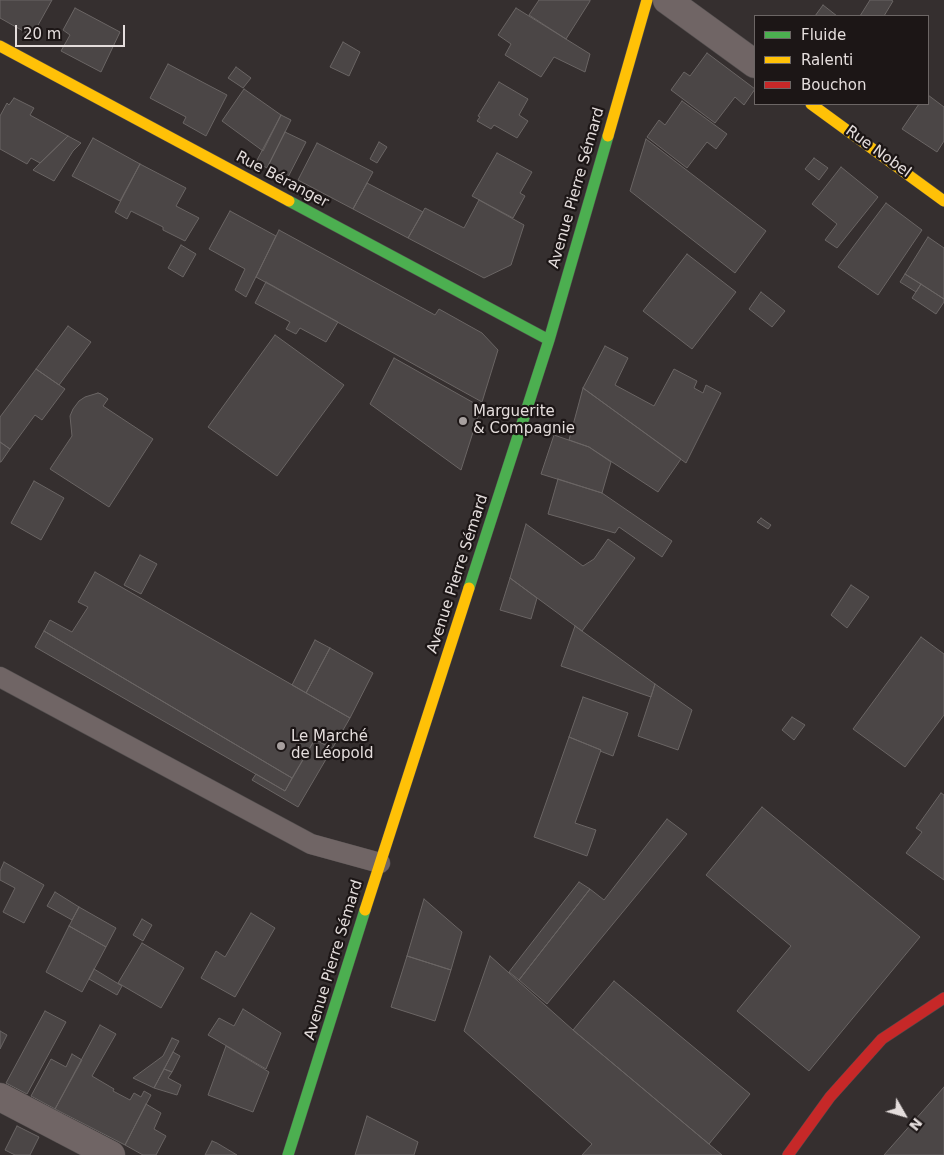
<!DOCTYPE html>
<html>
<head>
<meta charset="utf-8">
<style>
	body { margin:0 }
	#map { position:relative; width:944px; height:1155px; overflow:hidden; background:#352f2f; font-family:"DejaVu Sans",sans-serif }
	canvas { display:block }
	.legend { position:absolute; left:754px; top:15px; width:175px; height:90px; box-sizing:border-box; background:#1c1616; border:1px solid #6c6665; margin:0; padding:6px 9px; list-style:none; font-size:15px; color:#e4dddc }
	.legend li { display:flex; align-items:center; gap:10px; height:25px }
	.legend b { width:25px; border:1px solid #6c6665 }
	.north { position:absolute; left:879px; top:1090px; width:50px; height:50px; -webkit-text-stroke:4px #1c1616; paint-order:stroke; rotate:128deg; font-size:14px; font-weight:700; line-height:20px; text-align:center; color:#e4dddc }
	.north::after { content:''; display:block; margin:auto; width:18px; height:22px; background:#e4dddc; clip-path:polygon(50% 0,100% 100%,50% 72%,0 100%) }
	.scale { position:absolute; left:15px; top:25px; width:110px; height:22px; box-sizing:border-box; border:2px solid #e4dddc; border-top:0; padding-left:6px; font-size:15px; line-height:18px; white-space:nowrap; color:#e4dddc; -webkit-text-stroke:4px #1c1616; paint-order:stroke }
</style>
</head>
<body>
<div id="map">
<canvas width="944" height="1155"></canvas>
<ul class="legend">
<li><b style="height:6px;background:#4caf50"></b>Fluide</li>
<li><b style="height:6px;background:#ffc107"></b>Ralenti</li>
<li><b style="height:6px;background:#c62828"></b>Bouchon</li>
</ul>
<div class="north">N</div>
<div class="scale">20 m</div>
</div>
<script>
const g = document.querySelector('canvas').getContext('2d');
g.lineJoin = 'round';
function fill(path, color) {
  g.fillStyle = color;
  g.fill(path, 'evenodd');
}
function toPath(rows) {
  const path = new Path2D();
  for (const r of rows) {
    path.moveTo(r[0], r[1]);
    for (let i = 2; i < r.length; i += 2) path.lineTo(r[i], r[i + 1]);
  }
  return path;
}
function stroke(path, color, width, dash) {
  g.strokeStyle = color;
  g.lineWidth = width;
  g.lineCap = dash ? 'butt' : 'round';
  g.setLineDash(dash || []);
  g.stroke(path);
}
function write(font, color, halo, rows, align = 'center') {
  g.font = font + ' "DejaVu Sans",sans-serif';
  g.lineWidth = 4.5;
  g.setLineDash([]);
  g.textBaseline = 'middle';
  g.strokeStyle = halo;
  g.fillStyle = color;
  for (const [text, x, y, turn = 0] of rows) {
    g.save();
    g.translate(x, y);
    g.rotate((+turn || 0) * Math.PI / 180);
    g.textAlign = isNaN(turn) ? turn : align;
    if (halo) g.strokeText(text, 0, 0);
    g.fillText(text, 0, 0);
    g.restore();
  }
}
const building = toPath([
	[0,0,52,0,32,36,0,18,0,0],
	[539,0,590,0,590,1,566,39,529,15,539,0],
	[870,0,891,0,893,1,884,16,860,16,870,0],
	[823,5,837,16,815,16,823,5],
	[75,8,120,32,101,72,61,51,70,35,63,30,75,8],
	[516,8,590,54,585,72,554,57,541,77,505,55,511,44,498,35,516,8],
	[343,42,360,52,349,76,330,67,343,42],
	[707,53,755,89,744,105,735,97,715,123,671,90,684,72,690,76,707,53],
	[168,64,227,95,206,136,183,123,186,117,150,98,168,64],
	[236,67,251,78,243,88,228,78,236,67],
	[499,82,528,99,519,115,528,121,517,138,494,125,491,129,477,121,480,117,478,116,499,82],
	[244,89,281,115,263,151,222,121,244,89],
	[928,95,944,107,944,141,937,152,902,129,919,104,928,104,928,95],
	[14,98,34,108,30,115,68,136,40,163,31,158,27,164,0,149,0,116,7,103,9,105,14,98],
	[682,101,727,134,716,149,707,142,687,168,647,137,659,120,665,125,682,101],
	[281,115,291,120,267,168,256,162,281,115],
	[285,132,306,142,287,179,267,168,285,132],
	[68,136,81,143,73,151,54,181,33,170,68,136],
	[93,138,140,164,120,201,72,176,93,138],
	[646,139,766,231,735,273,630,191,646,139],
	[379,142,387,147,377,163,370,159,379,142],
	[317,143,373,172,353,209,298,180,317,143],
	[497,153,532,172,520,193,525,196,513,218,472,196,497,153],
	[814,158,828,168,819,180,805,169,814,158],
	[140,164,186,188,176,206,199,218,185,241,163,230,163,227,131,211,127,219,115,212,140,164],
	[841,167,878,197,837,248,825,240,837,224,812,204,841,167],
	[367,183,423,212,408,238,353,209,367,183],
	[479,200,524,225,511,265,484,278,408,238,425,208,464,228,479,200],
	[886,203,922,230,878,295,838,267,886,203],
	[230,211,276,236,246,297,235,290,245,269,209,249,230,211],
	[279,230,435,315,439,309,482,333,498,350,482,402,256,277,279,230],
	[928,237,944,248,944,299,905,274,928,237],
	[181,245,196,254,183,277,168,268,181,245],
	[687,254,736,292,692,349,643,311,687,254],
	[905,274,921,284,916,292,900,282,905,274],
	[266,282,338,322,326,342,300,328,296,334,286,329,290,322,255,303,266,282],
	[921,284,944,299,944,302,936,314,912,298,921,284],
	[761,292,785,311,772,327,749,309,761,292],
	[68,326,91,342,59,385,36,369,68,326],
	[275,335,344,385,277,476,208,427,275,335],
	[605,346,628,358,615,385,654,406,674,369,697,381,694,388,703,393,706,385,721,393,686,463,583,388,605,346],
	[394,358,481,407,461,470,370,404,394,358],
	[36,369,65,389,42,420,35,415,10,449,0,442,0,417,36,369],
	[583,388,681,459,658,492,589,447,569,440,583,388],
	[98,393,101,394,108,399,103,406,153,439,109,507,50,469,72,436,70,416,73,409,79,401,85,397,98,393],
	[554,435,589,447,611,462,602,493,541,474,554,435],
	[0,442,10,449,1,462,0,462,0,442],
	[558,479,602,493,672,541,662,557,619,527,615,533,548,514,558,479],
	[34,481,64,498,41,540,11,523,34,481],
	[761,518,771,525,768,529,757,522,761,518],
	[526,524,583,566,594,559,608,539,635,558,582,631,510,578,526,524],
	[140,555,157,564,141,594,124,585,140,555],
	[95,572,350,718,332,749,315,739,292,778,44,631,50,620,72,632,88,607,78,602,95,572],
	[510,578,537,598,531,619,500,610,510,578],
	[851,585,869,597,847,628,831,615,851,585],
	[575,626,655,684,651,697,561,666,575,626],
	[44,631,292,778,285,791,35,647,44,631],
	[921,637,944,654,944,715,905,767,853,729,921,637],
	[315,640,330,648,306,693,292,685,315,640],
	[330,648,373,673,350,718,306,693,330,648],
	[655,684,692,710,678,750,638,736,655,684],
	[583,697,628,713,613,756,600,751,601,750,569,737,583,697],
	[792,717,805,725,794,740,782,730,792,717],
	[569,737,601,750,575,823,596,830,587,856,534,837,569,737],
	[315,739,332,749,298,807,252,780,256,774,285,791,315,739],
	[941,793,944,795,944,880,906,853,922,832,916,828,941,793],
	[762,807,920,937,809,1071,737,1011,791,946,706,875,762,807],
	[667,819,687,834,547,1004,519,980,590,889,604,900,667,819],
	[4,862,44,885,24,923,3,912,15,888,0,880,0,871,4,862],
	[579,882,590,889,519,980,509,972,579,882],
	[55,892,79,907,72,920,47,906,55,892],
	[424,899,462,932,451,970,407,956,424,899],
	[79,907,116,928,106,947,69,926,79,907],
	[251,913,275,928,235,997,201,978,216,951,225,957,251,913],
	[142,919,152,925,143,941,133,935,142,919],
	[69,926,106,947,82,992,46,972,69,926],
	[142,943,184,968,161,1008,118,983,142,943],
	[407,956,451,970,435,1021,391,1007,407,956],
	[490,956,573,1030,722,1155,582,1155,592,1144,464,1031,490,956],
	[94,969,122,986,117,995,89,979,94,969],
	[614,981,750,1094,709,1144,573,1030,614,981],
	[243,1009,281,1033,266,1069,208,1035,219,1018,234,1026,243,1009],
	[45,1011,66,1022,27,1094,6,1083,45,1011],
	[100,1025,116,1034,92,1076,114,1089,113,1091,130,1100,134,1093,141,1097,144,1091,151,1095,125,1145,55,1109,100,1025],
	[0,1031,7,1035,0,1049,0,1031],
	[172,1038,179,1041,154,1088,133,1078,163,1056,172,1038],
	[226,1046,269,1072,253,1112,208,1095,226,1046],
	[173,1052,180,1056,172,1072,164,1069,173,1052],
	[72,1054,82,1060,55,1109,31,1096,51,1059,66,1067,72,1054],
	[164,1069,172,1072,168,1078,181,1085,177,1095,154,1088,164,1069],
	[944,1087,944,1155,884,1155,944,1087],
	[146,1104,161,1113,154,1129,166,1136,156,1155,143,1155,125,1145,146,1104],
	[367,1116,418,1142,414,1155,355,1155,367,1116],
	[17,1126,39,1137,30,1155,15,1155,5,1150,17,1126],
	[212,1141,217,1143,237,1155,205,1155,212,1141]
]);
const lane = toPath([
	[0,677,311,844,380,863]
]);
const street = toPath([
	[667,0,755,64],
	[0,1097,111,1155]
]);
const fast = toPath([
	[289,201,549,340],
	[469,588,549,340,608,136],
	[288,1155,365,910]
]);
const slow = toPath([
	[0,46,289,201],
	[811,104,944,201],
	[608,136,647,0],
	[365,910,469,588]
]);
const jam = toPath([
	[788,1155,830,1097,882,1039,944,998]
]);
const markers = [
	[463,421,5,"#a7a09f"],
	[281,746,5,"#a7a09f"]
];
const streetNames = [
	["Rue Nobel",878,152,36],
	["Rue Béranger",282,180,28],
	["Avenue Pierre Sémard",577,188,-74],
	["Avenue Pierre Sémard",458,574,-72],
	["Avenue Pierre Sémard",334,960,-73]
];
const poiNames = [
	["Marguerite",473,412],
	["& Compagnie",473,429],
	["Le Marché",291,737],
	["de Léopold",291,754]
];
fill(building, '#4b4646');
stroke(building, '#6a6564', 1);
stroke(lane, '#504c4c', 21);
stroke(street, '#504c4c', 29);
stroke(fast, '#504c4c', 12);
stroke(slow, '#504c4c', 12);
stroke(jam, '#504c4c', 12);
stroke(lane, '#706565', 20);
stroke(street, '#706565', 28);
stroke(fast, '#4caf50', 11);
stroke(slow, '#ffc107', 11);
stroke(jam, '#c62828', 11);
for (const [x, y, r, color] of markers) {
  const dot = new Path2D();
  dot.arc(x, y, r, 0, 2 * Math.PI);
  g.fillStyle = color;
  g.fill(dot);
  stroke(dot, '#1c1616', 2);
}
write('15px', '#e4dddc', '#1c1616', streetNames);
write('15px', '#e4dddc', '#1c1616', poiNames, 'left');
</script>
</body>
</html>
